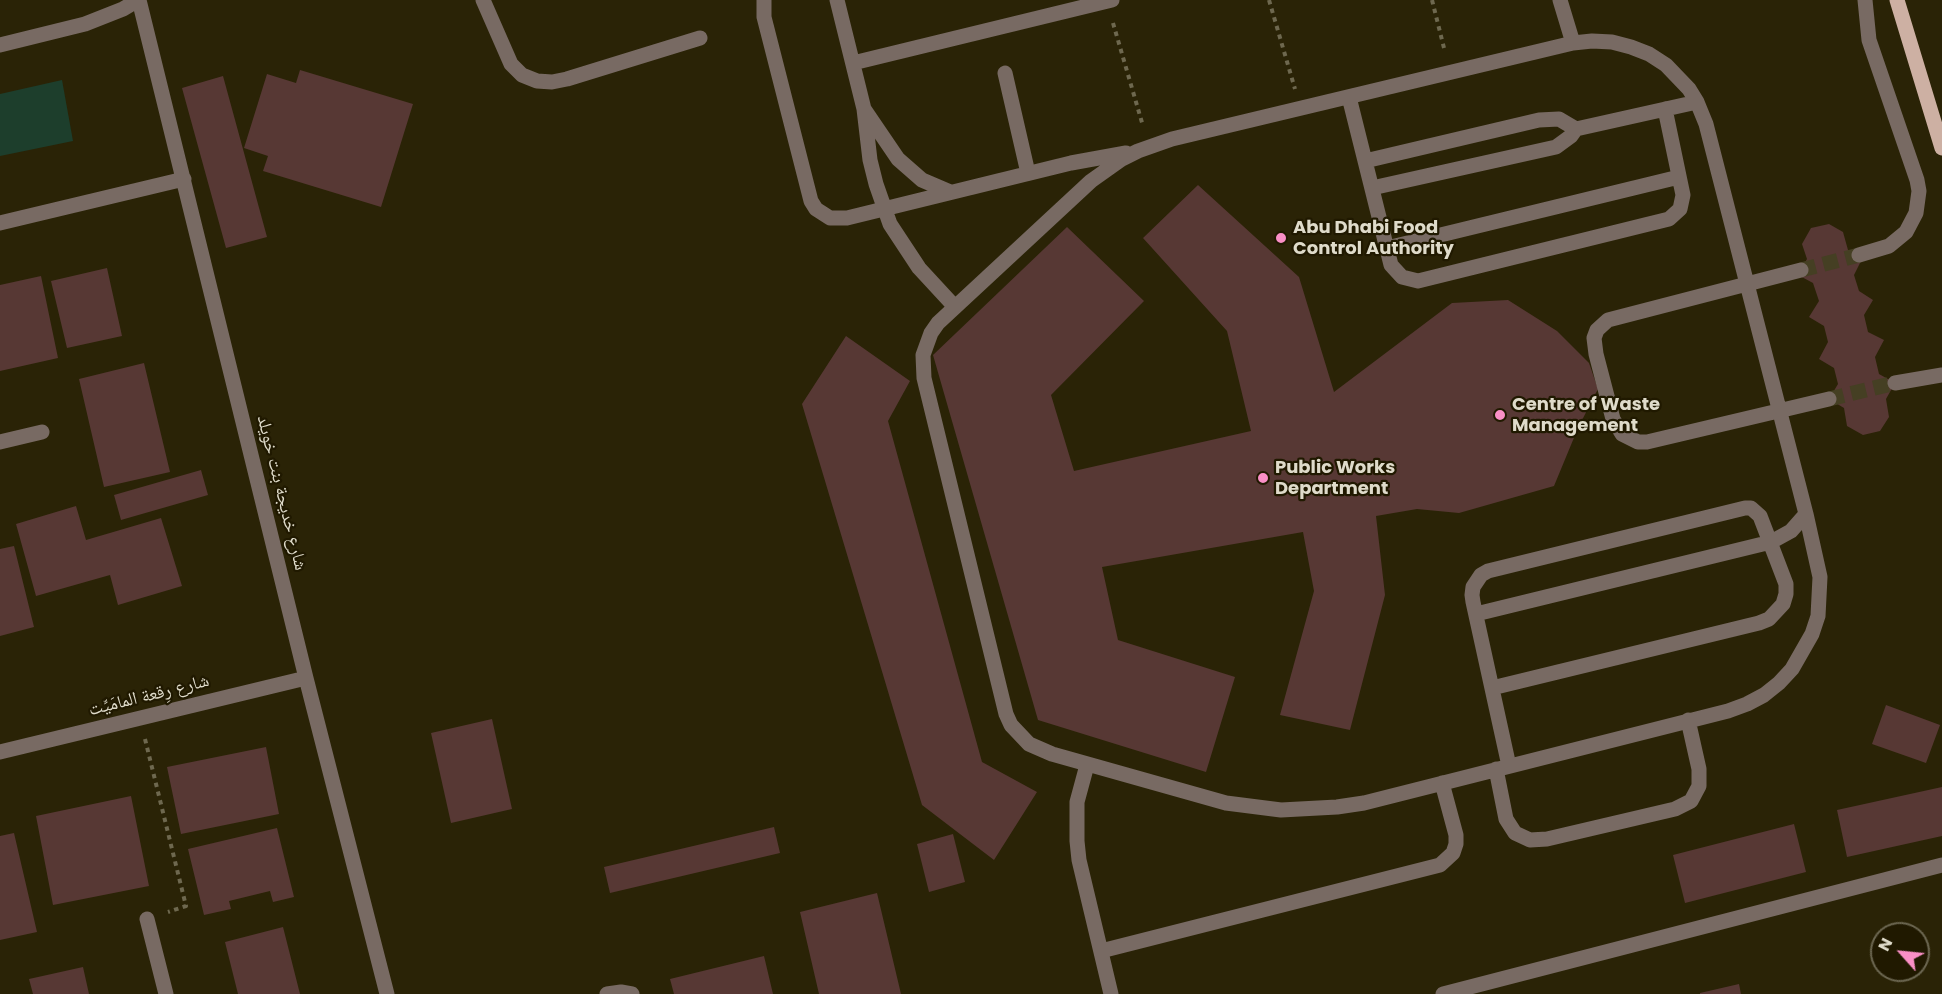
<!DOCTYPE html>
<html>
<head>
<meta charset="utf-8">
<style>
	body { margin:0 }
	#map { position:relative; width:1942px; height:994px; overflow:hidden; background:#2a2306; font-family:Poppins,sans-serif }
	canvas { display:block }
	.north { position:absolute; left:1870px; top:922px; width:60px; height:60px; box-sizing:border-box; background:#201900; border:2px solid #6c6751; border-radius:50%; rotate:297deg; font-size:16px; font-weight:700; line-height:24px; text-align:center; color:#dfdbca }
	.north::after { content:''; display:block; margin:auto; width:21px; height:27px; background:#fa8fc6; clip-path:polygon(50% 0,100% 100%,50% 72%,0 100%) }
</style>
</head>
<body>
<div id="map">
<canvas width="1942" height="994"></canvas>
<div class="north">N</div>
</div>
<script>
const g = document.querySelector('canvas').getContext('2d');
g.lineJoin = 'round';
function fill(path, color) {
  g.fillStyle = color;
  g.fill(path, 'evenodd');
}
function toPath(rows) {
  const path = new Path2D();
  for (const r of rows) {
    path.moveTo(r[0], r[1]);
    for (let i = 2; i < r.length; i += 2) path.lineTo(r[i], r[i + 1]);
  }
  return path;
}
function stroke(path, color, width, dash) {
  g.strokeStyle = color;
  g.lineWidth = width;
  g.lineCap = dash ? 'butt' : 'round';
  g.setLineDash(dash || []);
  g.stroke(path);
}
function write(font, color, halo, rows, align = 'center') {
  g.font = font + ' Poppins,"Noto Naskh Arabic",sans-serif';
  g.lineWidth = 4.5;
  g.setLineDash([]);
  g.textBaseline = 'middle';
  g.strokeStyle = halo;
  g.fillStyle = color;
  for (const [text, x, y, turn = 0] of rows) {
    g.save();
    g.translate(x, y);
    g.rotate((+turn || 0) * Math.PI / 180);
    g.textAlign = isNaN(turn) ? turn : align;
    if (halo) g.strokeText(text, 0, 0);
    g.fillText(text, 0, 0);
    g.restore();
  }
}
const green = toPath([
	[62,80,73,141,0,156,0,94]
]);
const building = toPath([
	[300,70,413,104,381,207,263,171,268,156,244,148,267,74,296,83],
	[223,76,267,237,226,248,182,88],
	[1198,185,1299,277,1334,392,1452,303,1508,300,1557,331,1589,363,1598,389,1578,428,1554,486,1459,513,1417,509,1376,516,1385,595,1350,730,1280,715,1314,591,1303,532,1102,567,1118,640,1235,677,1206,772,1038,720,933,355,1067,227,1144,301,1051,395,1074,471,1251,431,1227,331,1143,238],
	[1829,224,1843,232,1848,250,1863,257,1854,275,1859,291,1873,300,1864,315,1868,332,1884,340,1875,357,1879,374,1895,383,1886,399,1889,417,1880,431,1863,435,1847,426,1844,408,1829,399,1838,384,1834,368,1819,359,1828,342,1824,326,1809,317,1819,301,1813,283,1798,275,1807,259,1802,244,1811,228],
	[107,268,122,336,67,348,51,281],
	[41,276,58,358,0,371,0,285],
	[846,336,910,381,888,421,982,762,1037,792,994,860,922,805,802,404],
	[144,363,170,472,104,487,79,379],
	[201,470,208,495,121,520,114,495],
	[76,506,86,540,161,518,182,586,118,605,110,575,36,596,16,524],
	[14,546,34,627,0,636,0,549],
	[1886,705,1940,725,1926,763,1872,744],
	[492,719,512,809,451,823,431,733],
	[266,747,279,814,181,834,167,767],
	[1942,787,1942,836,1847,857,1837,810],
	[131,796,149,886,53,905,36,816],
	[1794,824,1806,872,1685,903,1673,855],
	[774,827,780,853,610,893,604,867],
	[277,828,294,897,273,902,270,891,229,901,231,909,204,915,188,849],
	[14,833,37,932,0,940,0,836],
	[953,834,965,882,929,892,917,844],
	[877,893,901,994,819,994,800,912],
	[283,927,300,994,238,994,225,942],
	[764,956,773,994,674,994,670,979],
	[83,967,89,994,33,994,29,979],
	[1739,984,1741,994,1700,994,1700,993]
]);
const minorTunnel = toPath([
	[1801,270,1859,255],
	[1829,399,1895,383]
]);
const path = toPath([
	[1269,0,1295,89],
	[1432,0,1445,52],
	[1113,23,1143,126],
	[145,739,186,906,168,912]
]);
const minor = toPath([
	[139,0,306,678,387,994],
	[483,0,511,64,522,75,537,81,552,82,567,79,700,38],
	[764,0,764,17,811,201,816,209,830,218,847,218,1071,163,1126,153],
	[837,0,864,109,870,160,876,184,890,224,919,268,955,307],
	[1560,0,1573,43],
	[1592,41,1612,42,1631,47,1649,54,1666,65,1689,89,1697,102,1706,124,1806,514,1820,577,1818,616,1812,634,1792,669,1779,683,1764,695,1747,704,1728,711,1364,803,1337,807,1281,810,1226,803,1052,754,1029,744,1011,725,1006,714,924,378,923,355,931,333,938,323,1091,181,1122,159,1138,151,1172,139,1573,43,1592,41],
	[0,45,85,24,123,9,138,0],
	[853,63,1112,0],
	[1005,73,1028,173],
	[1349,97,1391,265,1402,277,1418,281,1669,219,1680,209,1683,195,1665,109],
	[864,109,898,159,922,180,950,192],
	[1365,161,1539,120,1559,119,1576,129,1697,102],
	[1372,188,1556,147,1571,136,1576,129],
	[0,223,184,179],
	[1387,248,1679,177],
	[1859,255,1889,246,1906,232,1916,213,1919,191,1917,180,1869,40,1865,0],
	[1801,270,1608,320,1597,330,1594,338,1596,354,1613,419,1622,434,1638,442,1647,442,1829,399],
	[1895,383,1942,375],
	[0,442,42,432],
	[1476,614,1771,542,1791,531,1806,514],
	[1492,688,1759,623,1769,619,1783,604,1786,594,1786,584,1760,516,1751,508,1745,508,1488,571,1481,575,1473,587,1472,595,1473,602,1509,766],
	[0,752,306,678],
	[1087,765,1077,802,1077,841,1079,860,1111,994],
	[1496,769,1506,819,1515,833,1530,840,1547,839,1675,809,1691,801,1699,786,1699,769,1688,720],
	[147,919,166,994],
	[1101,951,1440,865,1453,853,1456,844,1456,835,1442,783],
	[607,994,621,992,632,994],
	[1443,994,1942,865]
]);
const major = toPath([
	[1897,0,1942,148]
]);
const markers = [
	[1281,238,6,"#fa8fc6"],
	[1500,415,6,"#fa8fc6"],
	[1263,478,6,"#fa8fc6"]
];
const poiNames = [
	["Abu Dhabi Food",1293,228],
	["Control Authority",1293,249],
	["Centre of Waste",1512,405],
	["Management",1512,426],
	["Public Works",1275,468],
	["Department",1275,489]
];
const streetNames = [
	["شارع خديجة بنت خويلد",281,493,76],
	["شارع رِقعة المامَيِّت",149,696,-14]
];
fill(green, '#1d3e2c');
fill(building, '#573834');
stroke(minorTunnel, '#453f23', 15, [15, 8]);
stroke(path, '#6e684f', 4, [4.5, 4.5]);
stroke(minor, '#786a63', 15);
stroke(major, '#cdb0a3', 15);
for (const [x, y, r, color] of markers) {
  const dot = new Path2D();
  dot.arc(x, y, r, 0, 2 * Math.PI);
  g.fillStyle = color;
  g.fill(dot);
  stroke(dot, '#201900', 2);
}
write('bold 18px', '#dfdbca', '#201900', poiNames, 'left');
write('18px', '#dfdbca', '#201900', streetNames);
</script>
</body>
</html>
